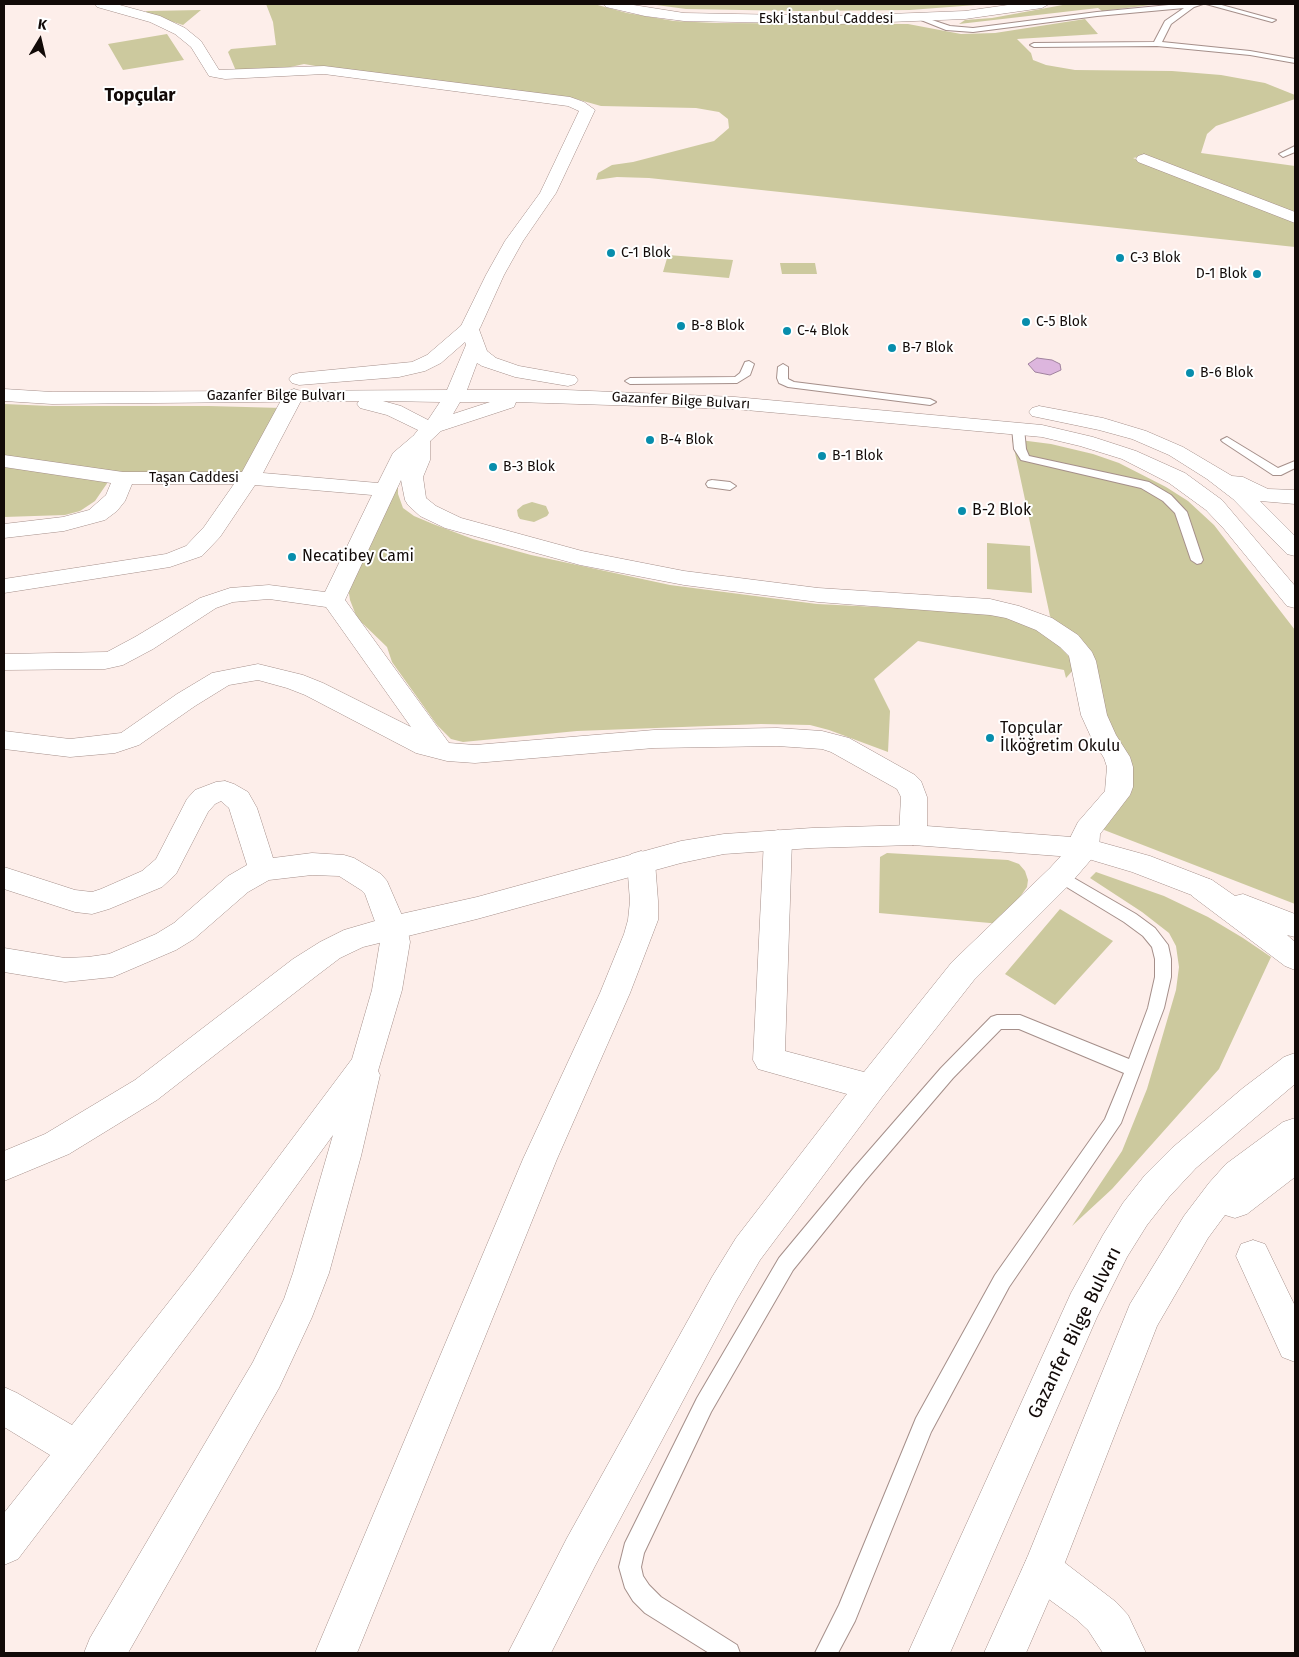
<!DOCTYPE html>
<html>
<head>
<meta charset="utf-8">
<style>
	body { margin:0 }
	#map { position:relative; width:1299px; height:1657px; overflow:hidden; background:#fdeeea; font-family:"Fira Sans",sans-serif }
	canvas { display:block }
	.frame { position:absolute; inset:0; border:5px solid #120a08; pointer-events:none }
	.north { position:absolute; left:15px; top:15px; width:50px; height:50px; -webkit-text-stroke:4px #fff; paint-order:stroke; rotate:9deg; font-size:14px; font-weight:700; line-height:20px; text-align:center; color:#120a08 }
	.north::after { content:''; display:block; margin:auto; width:18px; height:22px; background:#120a08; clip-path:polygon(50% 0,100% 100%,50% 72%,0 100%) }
</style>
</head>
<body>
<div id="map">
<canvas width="1299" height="1657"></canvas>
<div class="frame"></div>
<div class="north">K</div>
</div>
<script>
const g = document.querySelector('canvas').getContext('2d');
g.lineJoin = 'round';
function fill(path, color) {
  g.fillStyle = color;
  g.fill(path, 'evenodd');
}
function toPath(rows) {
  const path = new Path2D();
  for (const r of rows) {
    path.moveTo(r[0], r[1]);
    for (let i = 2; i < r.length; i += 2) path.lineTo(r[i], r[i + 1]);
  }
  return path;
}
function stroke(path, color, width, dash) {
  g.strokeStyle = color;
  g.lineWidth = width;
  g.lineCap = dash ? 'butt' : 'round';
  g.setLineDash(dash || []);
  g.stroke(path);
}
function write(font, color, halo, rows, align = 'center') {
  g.font = font + ' "Fira Sans",sans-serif';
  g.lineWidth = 4;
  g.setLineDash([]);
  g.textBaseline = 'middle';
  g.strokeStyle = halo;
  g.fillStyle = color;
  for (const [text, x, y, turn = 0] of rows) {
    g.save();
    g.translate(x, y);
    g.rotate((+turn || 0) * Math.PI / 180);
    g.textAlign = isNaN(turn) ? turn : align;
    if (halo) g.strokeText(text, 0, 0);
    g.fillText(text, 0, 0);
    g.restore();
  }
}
const green = toPath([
	[266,4,594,4,627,13,674,21,716,23,908,24,961,34,995,33,1085,19,1098,34,1017,39,1031,53,1033,60,1046,65,1075,70,1172,71,1221,75,1265,83,1295,95,1295,99,1216,126,1207,134,1201,153,1295,166,1295,216,1144,156,1133,158,1295,221,1295,247,649,178,617,177,596,180,598,173,612,165,633,162,714,141,729,128,728,119,719,112,696,108,601,106,576,99,521,92,420,84,304,64,286,68,236,71,228,52,231,49,276,45,273,22],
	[649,4,989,4,910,10,799,11,686,9],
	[1068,4,1159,4,1102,11,1098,8,959,24,965,20,992,18],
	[201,10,183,25,147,14,146,11],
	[167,34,184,60,123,70,108,44],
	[668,255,733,260,729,278,663,272],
	[780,263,815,263,817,274,782,274],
	[4,404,50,406,209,406,282,408,246,470,236,475,117,473,4,456],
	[1012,439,1051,444,1093,454,1119,463,1166,487,1188,501,1214,525,1295,630,1295,904,1099,828,1130,792,1133,776,1132,766,1050,616],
	[4,466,108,482,95,501,80,511,65,515,4,517],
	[398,475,398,494,403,508,414,516,433,524,473,539,531,555,670,585,817,604,977,612,1001,616,1032,627,1054,639,1071,659,1074,669,1066,678,1064,670,918,641,874,679,890,711,888,752,829,730,810,725,761,724,577,731,463,742,451,739,437,725,392,662,387,647,357,618,350,600,348,587],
	[532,502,546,506,549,513,547,516,534,522,520,519,518,516,517,510,523,505],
	[987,543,1030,546,1032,593,987,589],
	[887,853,1008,860,1019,864,1025,871,1028,880,1027,887,1001,924,879,913,880,857],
	[1096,872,1164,896,1208,917,1243,938,1271,957,1219,1069,1112,1189,1072,1226,1122,1151,1147,1089,1176,990,1179,967,1176,946,1169,933,1142,912,1090,878],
	[1060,909,1113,941,1055,1005,1005,974]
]);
const water = toPath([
	[1037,358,1052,360,1060,364,1061,370,1050,375,1035,372,1028,364,1037,358]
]);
const service = toPath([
	[1179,4,1203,4,1194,7,1171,24,1162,42,1250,51,1295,59,1295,63,1250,55,1157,46,1034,47,1030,45,1034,43,1154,42,1165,21,1184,8,1097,16,973,32,946,30,916,18,920,16,950,26,973,28,1097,12,1179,4],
	[1206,4,1218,4,1276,20,1272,22,1206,4],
	[1295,146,1295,152,1283,157,1279,154,1295,146],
	[749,361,754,364,750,375,737,383,630,384,625,381,630,378,735,377,740,373,745,362,749,361],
	[783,364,788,367,788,379,794,382,930,399,936,402,930,405,788,387,779,383,777,378,778,367,783,364],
	[1018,425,1024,428,1026,449,1029,456,1149,482,1171,495,1187,512,1203,560,1201,563,1197,564,1191,560,1175,513,1163,501,1141,488,1021,460,1014,449,1012,428,1018,425],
	[1227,437,1278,468,1295,461,1295,468,1281,475,1273,475,1223,442,1221,440,1227,437],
	[712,480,730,482,736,486,730,490,708,487,706,484,708,481,712,480],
	[1060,870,1136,914,1155,928,1168,945,1171,959,1171,977,1164,1008,1121,1123,1009,1287,931,1432,855,1621,838,1653,815,1653,839,1605,916,1418,995,1275,1105,1119,1124,1073,1019,1029,1001,1029,953,1078,865,1181,793,1270,711,1412,644,1553,641,1567,643,1576,649,1585,661,1597,737,1645,740,1653,709,1653,645,1613,633,1601,625,1588,619,1567,625,1543,697,1398,779,1258,853,1169,941,1068,991,1017,997,1015,1020,1015,1129,1059,1148,1008,1155,977,1155,959,1152,947,1143,936,1124,922,1055,880,1052,876,1055,872,1060,870]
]);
const minor = toPath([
	[95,4,116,4,160,16,185,28,201,41,219,70,324,66,570,97,584,102,595,110,556,193,523,241,504,275,480,328,477,332,470,334,463,332,460,328,486,275,505,241,540,193,579,111,568,106,324,74,225,79,214,77,209,76,191,47,175,34,150,22,97,7,95,4],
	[1144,154,1295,212,1295,223,1138,162,1136,159,1138,156,1144,154],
	[294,389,301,391,304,395,263,473,378,483,393,453,413,436,420,434,427,436,430,440,430,460,423,477,426,498,436,506,461,518,582,551,684,571,818,588,990,599,1019,606,1052,618,1078,635,1092,652,1096,661,1107,715,1116,735,1130,757,1133,767,1133,787,1130,795,1100,834,1099,848,1095,855,1070,884,974,980,882,1097,760,1260,736,1301,595,1566,551,1653,508,1653,567,1538,712,1277,736,1238,847,1094,758,1069,753,1060,764,840,768,833,778,830,788,833,792,840,785,1051,864,1072,952,962,1050,868,1071,845,1071,836,1078,822,1105,791,1107,767,1104,758,1091,737,1081,715,1069,656,1060,647,1036,630,1006,618,990,615,818,602,684,585,580,565,445,528,420,516,408,505,405,500,401,480,345,600,449,743,475,745,654,730,777,728,822,731,849,738,915,775,921,781,927,797,927,835,923,842,913,845,903,842,899,835,901,797,897,789,831,752,822,749,777,746,654,748,475,763,447,761,416,753,305,695,287,688,258,680,229,685,195,706,139,745,115,753,70,757,4,749,4,731,70,739,121,733,177,694,212,673,258,664,303,675,323,683,411,727,326,607,269,599,233,602,216,608,153,649,123,665,105,669,4,670,4,654,107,652,135,637,200,598,230,588,269,585,325,592,372,495,255,485,220,537,202,556,170,567,4,593,4,579,166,554,186,546,204,527,234,484,132,484,125,501,117,511,105,520,64,531,4,538,4,524,63,517,89,510,106,495,111,483,4,467,4,455,123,472,242,472,284,395,287,391,294,389],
	[225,781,234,784,248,792,257,808,273,858,312,853,344,855,354,858,381,874,387,881,407,927,410,942,402,990,378,1071,380,1075,361,1156,329,1273,312,1317,279,1388,128,1653,84,1653,90,1638,253,1362,284,1299,293,1273,333,1135,218,1294,91,1463,18,1559,4,1565,4,1513,50,1455,4,1427,4,1387,17,1393,72,1425,194,1270,352,1059,372,990,380,942,377,927,365,894,361,890,339,876,312,875,269,880,248,892,194,939,176,950,113,977,65,982,4,972,4,948,65,958,88,957,109,954,156,934,174,923,228,876,247,865,229,808,221,801,215,804,208,812,176,874,162,887,109,909,92,914,75,912,4,889,4,867,75,890,92,892,101,889,142,871,156,859,187,799,195,790,216,782,225,781],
	[641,851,651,854,655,862,658,901,658,920,630,993,557,1159,357,1653,315,1653,523,1159,600,993,624,934,628,920,630,901,627,862,631,854,641,851],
	[1253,1240,1265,1244,1295,1306,1295,1362,1282,1357,1236,1256,1241,1244,1253,1240],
	[1042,1550,1056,1556,1116,1602,1128,1615,1146,1653,1103,1653,1088,1630,1076,1619,1028,1584,1022,1570,1028,1556,1042,1550]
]);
const secondary = toPath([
	[604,4,627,4,684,13,838,16,965,11,1015,4,1049,4,1042,8,965,19,838,24,684,21,645,16,606,7,604,4],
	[913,825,1085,838,1150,856,1212,880,1216,888,1212,896,1202,899,1132,872,1085,858,913,845,812,848,724,854,681,863,477,919,363,947,340,958,315,977,157,1100,69,1154,4,1181,4,1151,45,1134,135,1080,293,959,320,942,344,930,392,916,477,897,681,841,724,834,812,828,913,825]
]);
const primary = toPath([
	[470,322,477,324,487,351,496,358,519,366,575,376,578,380,575,384,568,386,515,377,482,366,477,363,467,390,566,390,735,397,1042,425,1093,437,1136,451,1185,473,1222,500,1295,586,1295,608,1287,606,1224,529,1206,510,1169,483,1122,459,1080,446,1042,437,735,409,516,402,514,407,441,431,427,444,420,446,413,444,410,440,418,430,387,415,360,408,357,404,359,401,52,404,4,401,4,389,52,392,447,390,466,345,465,342,441,363,425,371,399,377,299,385,292,383,289,379,292,375,299,373,412,362,427,355,463,324,470,322],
	[383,401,440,402,428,420,401,406,383,401],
	[460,402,490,402,453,414,460,402],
	[1039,406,1103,418,1146,431,1183,447,1232,476,1243,477,1268,489,1295,490,1295,504,1260,501,1295,536,1295,556,1287,554,1233,499,1207,479,1169,455,1132,439,1099,430,1032,416,1029,412,1032,408,1039,406],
	[1202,877,1212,880,1235,896,1243,894,1295,914,1295,937,1287,935,1295,942,1295,970,1285,966,1192,896,1188,888,1192,880,1202,877],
	[1295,1053,1295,1084,1196,1168,1169,1197,1147,1225,1127,1257,1097,1317,950,1653,908,1653,1071,1293,1103,1235,1123,1203,1145,1175,1172,1148,1243,1088,1284,1057,1295,1053],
	[1295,1118,1295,1177,1247,1214,1235,1218,1225,1215,1208,1238,1157,1326,1062,1570,1026,1653,984,1653,1027,1558,1130,1304,1184,1216,1209,1183,1226,1164,1283,1122,1295,1118]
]);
const markers = [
	[611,253,5,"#078dac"],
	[1120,258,5,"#078dac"],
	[1257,274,5,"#078dac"],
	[1026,322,5,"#078dac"],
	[681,326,5,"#078dac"],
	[787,331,5,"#078dac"],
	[892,348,5,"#078dac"],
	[1190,373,5,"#078dac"],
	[650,440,5,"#078dac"],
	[822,456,5,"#078dac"],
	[493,467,5,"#078dac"],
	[962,511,5,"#078dac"],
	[292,557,5,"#078dac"],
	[990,738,5,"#078dac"]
];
const farStreetnames = [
	["Eski İstanbul Caddesi",826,19],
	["Gazanfer Bilge Bulvarı",276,396],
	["Gazanfer Bilge Bulvarı",681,401,3],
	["Taşan Caddesi",194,478]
];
const farPoinames = [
	["C-1 Blok",621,253],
	["C-3 Blok",1130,258],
	["D-1 Blok",1247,274,"right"],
	["C-5 Blok",1036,322],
	["B-8 Blok",691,326],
	["C-4 Blok",797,331],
	["B-7 Blok",902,348],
	["B-6 Blok",1200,373],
	["B-4 Blok",660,440],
	["B-1 Blok",832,456],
	["B-3 Blok",503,467]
];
const poiNames = [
	["B-2 Blok",972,511],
	["Necatibey Cami",302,557],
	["Topçular",1000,729],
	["İlköğretim Okulu",1000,747]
];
const farDistrictnames = [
	["Topçular",140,96]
];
const nearStreetnames = [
	["Gazanfer Bilge Bulvarı",1075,1333,-64]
];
fill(green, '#ccc99e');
fill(water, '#ddb6de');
stroke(water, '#a0829e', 1);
stroke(service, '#a58f8a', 2);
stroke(minor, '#a58f8a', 1);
stroke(secondary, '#a58f8a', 1);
stroke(primary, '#a58f8a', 1);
fill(service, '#fff');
fill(minor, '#fff');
fill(secondary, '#fff');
fill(primary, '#fff');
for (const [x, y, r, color] of markers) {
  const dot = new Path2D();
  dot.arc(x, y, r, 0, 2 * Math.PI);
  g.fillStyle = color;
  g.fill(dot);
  stroke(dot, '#fff', 2);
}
write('14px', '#120a08', '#fff', farStreetnames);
write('14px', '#120a08', '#fff', farPoinames, 'left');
write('16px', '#120a08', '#fff', poiNames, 'left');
write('bold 18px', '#120a08', '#fff', farDistrictnames);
write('19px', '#120a08', '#fff', nearStreetnames);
</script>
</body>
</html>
